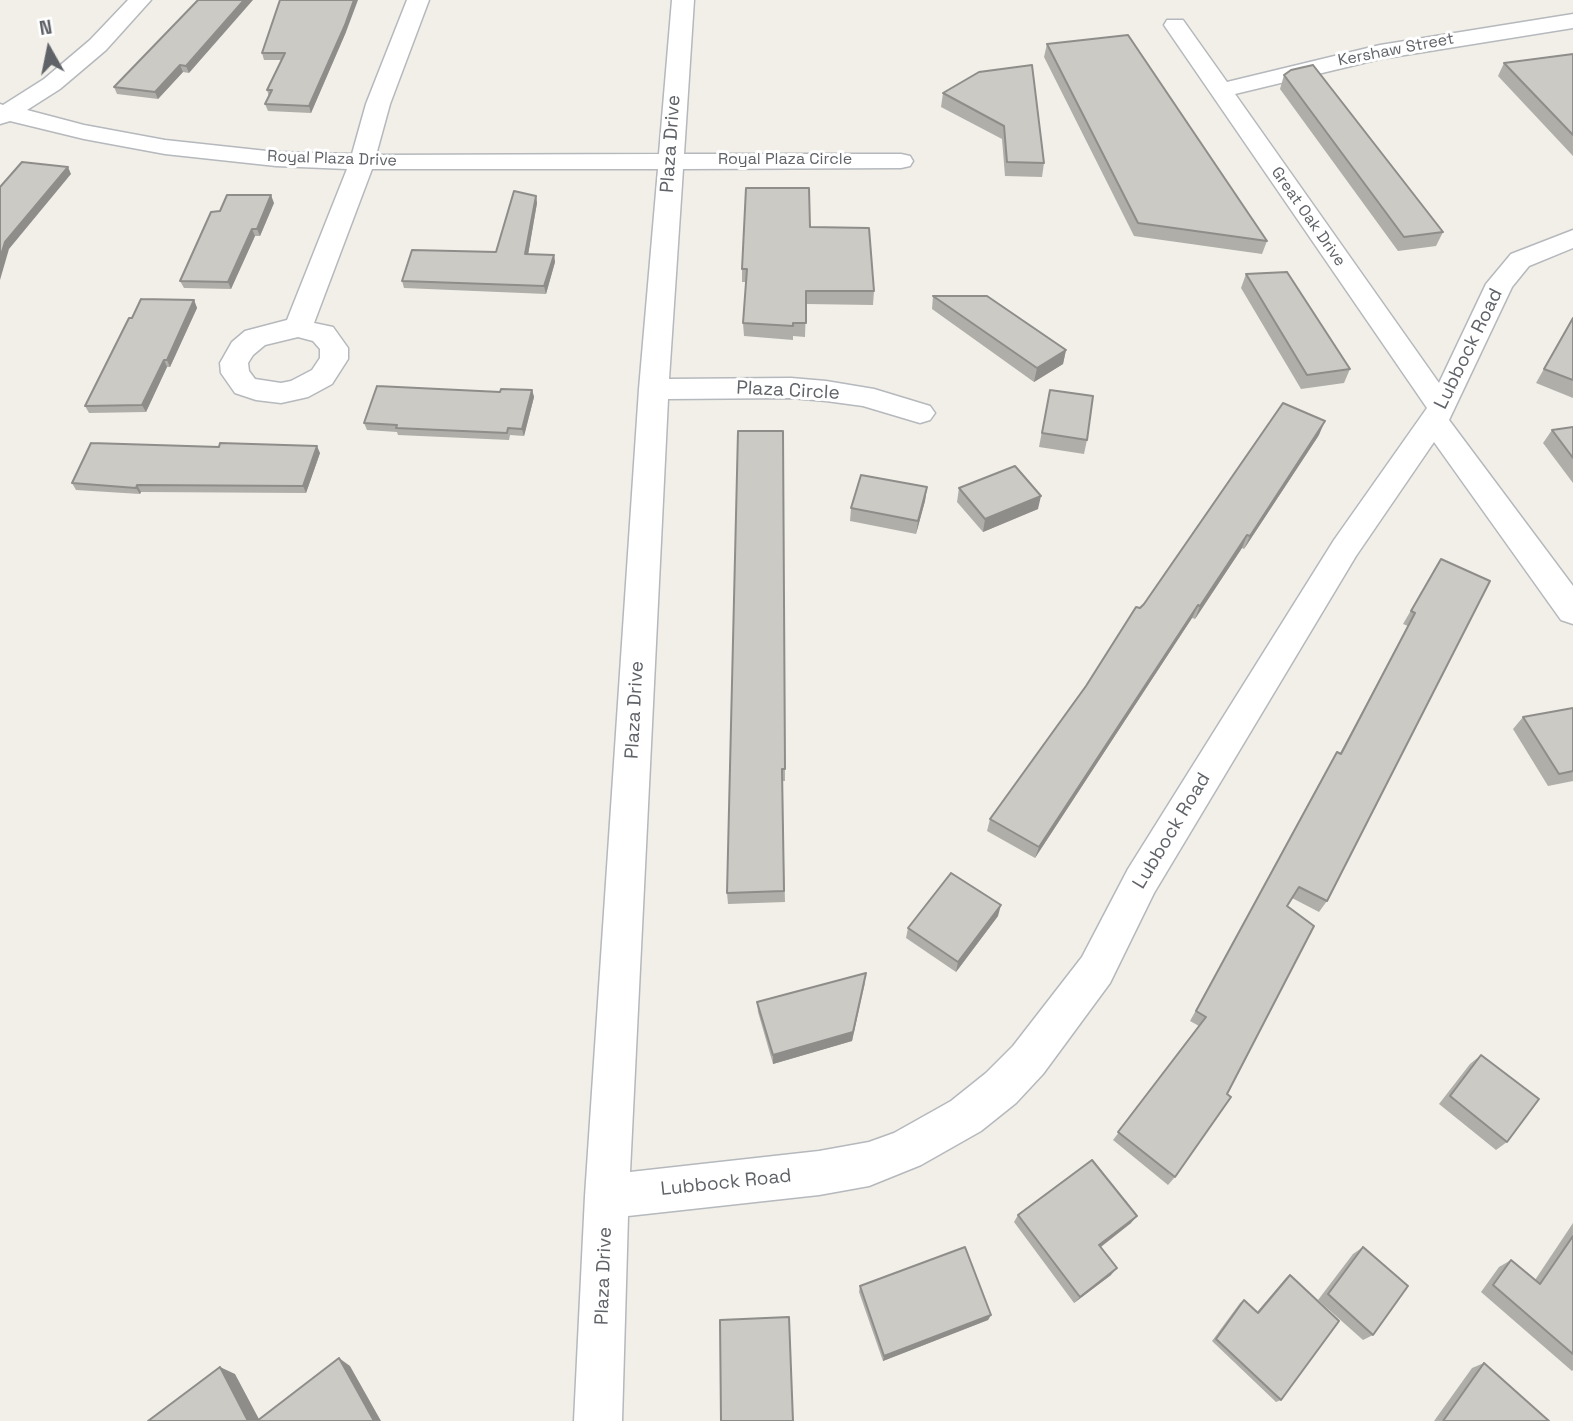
<!DOCTYPE html>
<html>
<head>
<meta charset="utf-8">
<style>
	body { margin:0 }
	#map { position:relative; width:1573px; height:1421px; overflow:hidden; background:#f1efe8; font-family:"Space Grotesk",sans-serif }
	canvas { display:block }
	.north { position:absolute; left:14px; top:14px; width:70px; height:70px; -webkit-text-stroke:5px #fff; paint-order:stroke; rotate:351deg; font-size:19px; font-weight:700; line-height:28px; text-align:center; color:#5f6368 }
	.north::after { content:''; display:block; margin:auto; width:24px; height:32px; background:#5f6368; clip-path:polygon(50% 0,100% 100%,50% 72%,0 100%) }
</style>
</head>
<body>
<div id="map">
<canvas width="1573" height="1421"></canvas>
<div class="north">N</div>
</div>
<script>
const g = document.querySelector('canvas').getContext('2d');
g.lineJoin = 'round';
function toPath(rows) {
  const path = new Path2D();
  for (const r of rows) {
    path.moveTo(r[0], r[1]);
    for (let i = 2; i < r.length; i += 2) path.lineTo(r[i], r[i + 1]);
  }
  return path;
}
function stroke(path, color, width, dash) {
  g.strokeStyle = color;
  g.lineWidth = width;
  g.lineCap = dash ? 'butt' : 'round';
  g.setLineDash(dash || []);
  g.stroke(path);
}
function fill(path, color) {
  g.fillStyle = color;
  g.fill(path, 'evenodd');
}
function write(font, color, halo, rows, align = 'center') {
  g.font = font + ' "Space Grotesk",sans-serif';
  g.lineWidth = 6;
  g.setLineDash([]);
  g.textBaseline = 'middle';
  g.strokeStyle = halo;
  g.fillStyle = color;
  for (const [text, x, y, turn = 0] of rows) {
    g.save();
    g.translate(x, y);
    g.rotate((+turn || 0) * Math.PI / 180);
    g.textAlign = isNaN(turn) ? turn : align;
    if (halo) g.strokeText(text, 0, 0);
    g.fillText(text, 0, 0);
    g.restore();
  }
}
const minor = toPath([
	[128,0,151,0,106,50,60,89,27,110,84,125,165,140,276,152,352,154,366,104,407,0,429,0,390,104,376,155,659,154,672,0,694,0,684,154,901,154,910,156,913,161,910,166,901,168,683,169,669,379,791,378,826,381,874,389,930,406,935,413,930,420,920,423,863,406,826,401,791,398,668,399,630,1172,819,1151,869,1142,894,1133,951,1101,986,1073,1013,1046,1082,957,1128,869,1334,540,1427,408,1164,25,1167,20,1183,20,1227,82,1380,45,1573,14,1573,28,1380,59,1235,94,1439,383,1486,284,1511,254,1573,230,1573,248,1529,266,1512,287,1449,420,1573,586,1573,624,1561,620,1434,442,1356,556,1154,893,1110,983,1043,1074,1016,1103,981,1131,921,1165,869,1186,819,1195,628,1216,622,1421,574,1421,585,1196,639,389,658,169,372,169,314,323,333,327,348,348,348,359,332,384,308,397,281,403,256,400,235,393,221,373,220,363,232,342,245,331,287,320,347,169,276,166,165,154,84,139,10,121,0,124,0,104,3,105,44,79,90,40,128,0],
	[298,337,313,341,320,349,320,358,312,370,291,381,281,383,255,379,249,371,248,363,253,355,265,345,298,337]
]);
const wall = toPath([
	[198,0,189,73,183,72,158,99,117,94,114,87],
	[346,32,311,113,268,111,265,104,269,97,267,90,282,60,264,60,262,53],
	[1047,44,1267,241,1262,254,1134,236,1044,57],
	[1573,54,1573,156,1498,76,1504,63],
	[1032,65,1044,163,1042,177,1005,176,1002,139,941,107,943,93],
	[1284,75,1443,232,1436,246,1398,251,1280,89],
	[536,196,537,203,528,254,554,255,555,262,546,294,404,288,402,281,496,252],
	[274,203,260,236,255,236,231,289,184,288,180,281],
	[810,227,874,291,873,305,806,304,805,337,793,336,793,340,744,336,743,323,746,282,742,282,742,269],
	[1246,274,1350,369,1344,383,1301,389,1241,288],
	[933,296,1066,350,1063,364,1034,382,932,309],
	[194,300,197,308,170,367,167,367,146,412,89,413,85,406,132,318],
	[1573,317,1573,398,1536,383],
	[532,390,534,397,524,436,510,435,509,440,398,435,397,432,367,430,364,423,500,392],
	[1047,404,1087,440,1084,454,1039,447],
	[1573,427,1573,483,1543,443,1552,430],
	[783,431,785,781,782,781,785,902,728,904,727,893],
	[1319,435,1244,549,1242,548,1195,619,1192,618,1035,858,987,831,990,819,1086,686,1140,608],
	[320,453,306,493,141,492,140,494,76,490,72,483],
	[927,487,925,501,916,534,850,521,851,508],
	[959,488,1038,509,983,532,957,502],
	[1441,559,1327,901,1319,912,1292,898,1287,906,1175,1177,1168,1185,1113,1140,1199,1026,1190,1021,1330,764,1337,752,1340,753,1408,626,1403,624],
	[1573,708,1573,781,1548,786,1513,729,1523,717],
	[998,916,956,972,906,938,908,928],
	[865,983,852,1041,773,1064,758,1012,757,1002],
	[1481,1055,1507,1142,1496,1150,1439,1104,1470,1064],
	[1018,1215,1131,1223,1101,1247,1111,1275,1074,1303,1014,1222],
	[1573,1223,1573,1370,1572,1371,1481,1292,1499,1267,1511,1260,1535,1280],
	[1363,1247,1373,1335,1363,1340,1318,1300,1353,1254],
	[1290,1275,1281,1400,1276,1402,1212,1341,1240,1303,1244,1300,1257,1312,1286,1278],
	[860,1286,991,1315,988,1320,883,1361,859,1292],
	[1484,1363,1549,1421,1434,1421,1472,1368]
]);
const shadedWall = toPath([
	[244,0,253,0,189,73,186,66],
	[354,0,358,0,346,32,311,113,309,106],
	[180,65,183,72,158,99,155,92],
	[68,167,71,174,9,249,0,280,0,258,5,242],
	[271,195,274,203,260,236,257,229],
	[536,196,537,203,527,261,525,254],
	[252,229,255,236,231,289,228,282],
	[554,255,555,262,546,294,544,286],
	[194,300,197,308,170,367,167,360],
	[1066,350,1063,364,1034,382,1037,368],
	[164,360,167,367,146,412,142,405],
	[532,390,534,397,524,436,522,429],
	[1325,421,1319,435,1244,549,1250,536],
	[317,446,320,453,306,493,303,486],
	[137,485,141,492,140,494,136,488],
	[927,487,925,501,916,534,918,521],
	[1041,496,1038,509,983,532,985,519],
	[1247,535,1242,548,1195,619,1200,606],
	[1198,605,1192,618,1035,858,1039,847],
	[1001,905,998,916,956,972,958,962],
	[866,973,852,1041,773,1064,773,1055],
	[1137,1216,1131,1223,1094,1252,1099,1245],
	[1117,1268,1111,1275,1074,1303,1080,1297],
	[991,1315,988,1320,883,1361,884,1356],
	[339,1358,350,1366,381,1421,374,1421],
	[220,1367,235,1374,260,1421,248,1421]
]);
const building = toPath([
	[198,0,244,0,186,66,180,65,155,92,114,87,198,0],
	[280,0,354,0,345,25,309,106,265,104,272,90,267,90,285,53,262,53,280,0],
	[1128,35,1267,241,1138,223,1047,44,1128,35],
	[1573,54,1573,135,1504,63,1573,54],
	[1032,65,1044,163,1007,162,1004,126,943,93,979,72,1032,65],
	[1313,65,1443,232,1404,237,1284,75,1291,70,1313,65],
	[22,162,68,167,5,242,0,258,0,187,22,162],
	[746,188,809,188,810,227,869,228,874,291,806,291,806,323,793,323,793,326,743,323,747,269,742,269,746,188],
	[514,191,536,196,525,254,554,255,544,286,402,281,412,250,496,252,514,191],
	[227,195,271,195,257,229,252,229,228,282,180,281,211,212,220,211,227,195],
	[1287,272,1350,369,1307,375,1246,274,1287,272],
	[933,296,987,296,1066,350,1037,368,933,296],
	[141,299,194,300,167,360,164,360,142,405,85,406,129,318,132,318,141,299],
	[1573,318,1573,380,1544,369,1573,318],
	[377,386,500,392,501,389,532,390,522,429,508,428,507,433,396,428,397,425,364,423,377,386],
	[1050,390,1093,396,1087,440,1042,433,1050,390],
	[1283,403,1325,421,1250,536,1247,535,1200,606,1198,605,1039,847,990,819,1086,686,1136,607,1140,608,1144,604,1283,403],
	[1573,427,1573,458,1552,430,1573,427],
	[738,431,783,431,785,769,782,769,784,891,727,893,738,431],
	[91,443,219,447,220,443,317,446,303,486,137,485,136,488,72,483,91,443],
	[1015,466,1041,496,985,519,959,488,1015,466],
	[861,475,927,487,918,521,851,508,861,475],
	[1441,559,1490,581,1327,901,1299,887,1287,906,1314,926,1227,1094,1231,1097,1175,1177,1118,1132,1206,1017,1196,1011,1337,752,1341,754,1415,613,1411,611,1441,559],
	[1573,708,1573,771,1559,774,1523,717,1573,708],
	[951,873,1001,905,958,962,908,928,951,873],
	[866,973,853,1032,773,1055,757,1002,866,973],
	[1481,1055,1539,1099,1507,1142,1450,1096,1481,1055],
	[1092,1160,1137,1216,1099,1245,1117,1268,1080,1297,1018,1215,1092,1160],
	[1573,1236,1573,1354,1493,1285,1511,1260,1540,1284,1573,1236],
	[965,1247,991,1315,884,1356,860,1286,965,1247],
	[1363,1247,1408,1286,1373,1335,1328,1294,1363,1247],
	[1290,1275,1339,1321,1281,1400,1216,1339,1244,1300,1258,1313,1290,1275],
	[789,1317,793,1421,721,1421,720,1320,789,1317],
	[339,1358,374,1421,257,1421,339,1358],
	[1484,1363,1549,1421,1443,1421,1484,1363],
	[220,1367,248,1421,148,1421,220,1367]
]);
const farStreetnames = [
	["Kershaw Street",1396,50,-11],
	["Royal Plaza Drive",332,159,2],
	["Royal Plaza Circle",785,160],
	["Great Oak Drive",1308,217,55]
];
const streetNames = [
	["Plaza Drive",671,144,-86],
	["Lubbock Road",1469,349,-64],
	["Plaza Circle",788,391,3],
	["Plaza Drive",635,710,-87],
	["Lubbock Road",1172,831,-59],
	["Lubbock Road",726,1183,-6],
	["Plaza Drive",604,1276,-88]
];
stroke(minor, '#b5b8bc', 3);
fill(minor, '#fff');
fill(wall, '#afaea9');
fill(shadedWall, '#8f8d8a');
fill(building, '#cccac5');
stroke(building, '#8f8d8a', 2);
write('16px', '#5f6368', '#fff', farStreetnames);
write('19px', '#5f6368', '#fff', streetNames);
</script>
</body>
</html>
